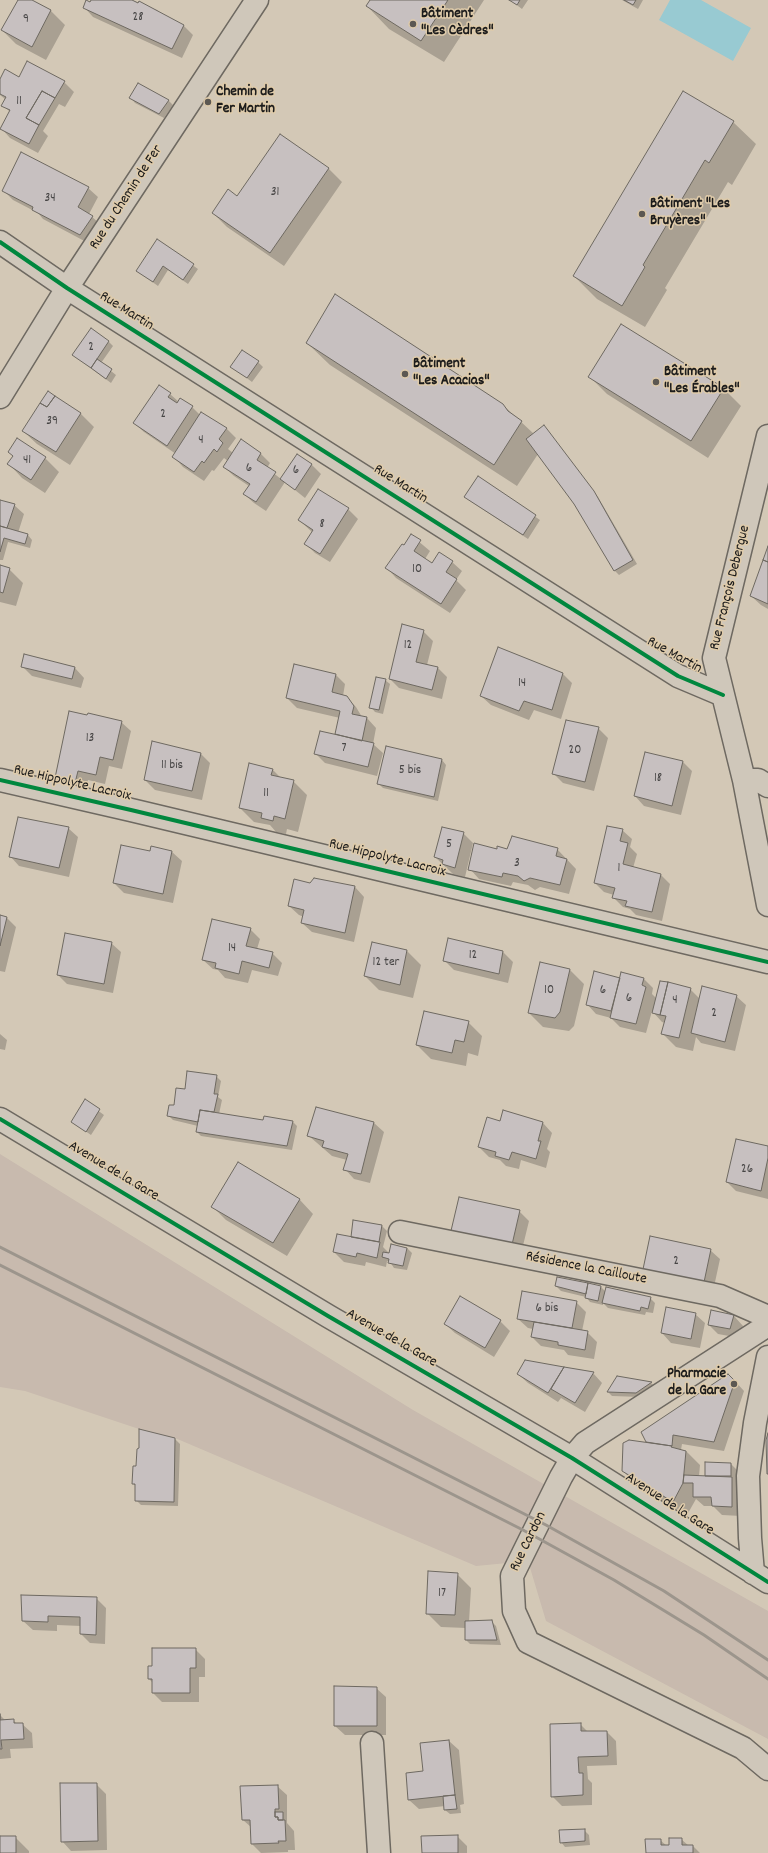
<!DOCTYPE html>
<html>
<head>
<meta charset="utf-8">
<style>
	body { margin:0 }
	canvas { display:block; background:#d3c8b6 }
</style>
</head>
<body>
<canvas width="768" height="1853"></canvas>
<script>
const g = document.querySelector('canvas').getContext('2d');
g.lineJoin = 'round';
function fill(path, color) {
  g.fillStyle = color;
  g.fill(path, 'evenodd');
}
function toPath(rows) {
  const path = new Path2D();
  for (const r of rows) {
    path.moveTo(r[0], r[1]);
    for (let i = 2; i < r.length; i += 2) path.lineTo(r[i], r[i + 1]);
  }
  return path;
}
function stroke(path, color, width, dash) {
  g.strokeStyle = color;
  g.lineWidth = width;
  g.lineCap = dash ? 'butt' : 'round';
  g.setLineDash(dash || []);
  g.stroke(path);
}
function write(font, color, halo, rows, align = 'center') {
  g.font = font + ' Dekko,sans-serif';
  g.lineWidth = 3;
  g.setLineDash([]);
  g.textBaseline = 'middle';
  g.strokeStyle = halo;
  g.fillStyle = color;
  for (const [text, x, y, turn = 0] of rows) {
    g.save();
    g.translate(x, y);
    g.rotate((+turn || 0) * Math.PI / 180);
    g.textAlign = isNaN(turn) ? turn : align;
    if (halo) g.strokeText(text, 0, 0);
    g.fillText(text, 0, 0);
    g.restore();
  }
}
const built = toPath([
	[0,1154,413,1410,768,1611,768,1739,546,1621,528,1561,476,1566,175,1438,139,1429,25,1391,0,1387]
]);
const water = toPath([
	[670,0,701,0,751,28,733,61,659,20]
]);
const shadow = toPath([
	[19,0,30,0,51,11,65,25,46,60,16,44,2,30],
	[92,0,132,0,157,10,162,15,183,25,193,35,182,58,93,17,84,7],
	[371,0,484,0,444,62,389,29,367,6],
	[510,0,528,0,522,9],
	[622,0,643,0,638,9],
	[19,78,64,82,74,92,65,107,59,104,43,131,48,136,38,153,10,138,1,128,10,112,3,105,5,99,0,95,0,81],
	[131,98,168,100,173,105,164,118,135,103],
	[733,122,756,144,732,185,728,182,665,288,667,290,645,327,597,299,574,276],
	[328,168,342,182,284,266,227,227,213,213],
	[88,188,98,197,89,214,102,226,90,244,43,219,38,213,13,200,3,190],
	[157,240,198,269,188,284,168,270,158,286,137,271],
	[109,342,113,346,101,363,116,375,111,383,73,355],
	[307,343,503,405,534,434,544,426,598,497,637,564,619,575,615,571,575,503,538,454,517,486,330,365],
	[258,362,263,367,252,382,232,367],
	[590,377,723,388,741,406,708,458,607,394],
	[48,392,81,414,94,427,70,465,37,444,23,431],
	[170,394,179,402,180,400,192,407,200,415,226,428,236,438,228,449,233,453,241,441,261,454,270,463,267,468,281,479,311,464,321,474,305,498,285,482,266,511,254,503,244,494,249,486,234,476,224,467,228,461,224,458,214,471,212,470,204,481,183,467,174,457,176,454,144,432,134,423],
	[9,452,45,458,59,472,45,493,22,478,9,464,14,457],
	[478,477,540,520,528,539,470,501],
	[0,501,14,505,24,514,18,533,28,535,32,540,30,548,8,542,3,560,0,560],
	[348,509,358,519,330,562,315,553,305,543,312,532,299,520],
	[411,535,430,551,425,559,433,565,452,562,462,571,456,580,466,590,450,613,396,578,387,568],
	[768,549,768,609,761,605,751,596],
	[0,566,9,569,23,583,16,606,0,602],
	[423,631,433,641,427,665,438,668,447,677,442,699,399,688,390,679],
	[22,666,75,668,84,678,81,688,32,676],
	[563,674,572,683,561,719,534,710,529,720,491,705,481,696],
	[336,675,345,684,343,696,346,697,356,707,362,717,367,718,376,728,373,744,383,753,377,776,325,763,316,754,336,736,340,718,297,708,287,698],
	[385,680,390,684,383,714,375,712,371,707],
	[121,722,131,731,122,769,109,766,105,784,88,780,85,792,65,788,56,778],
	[598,728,608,738,594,791,563,783,554,774],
	[200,753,210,763,202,800,155,790,145,780],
	[442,760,446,765,438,801,383,788,378,783],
	[683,762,692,771,681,815,644,806,635,796],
	[272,769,281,778,293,781,307,795,298,832,287,829,286,834,276,832,270,825,254,822,240,808],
	[68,828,78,837,69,877,19,866,10,856],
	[622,830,632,839,630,847,637,854,633,868,661,875,670,884,662,921,636,915,630,909,623,907,613,897,614,895,604,892,595,883],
	[463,833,473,843,465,877,453,874,435,857],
	[152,847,172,852,182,861,173,903,124,893,114,883,150,853],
	[557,849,576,869,569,894,540,887,535,890,528,885,513,882,511,886,479,879,470,869,498,850],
	[314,879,355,887,364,897,354,942,312,932,302,923,304,917,299,915,289,906],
	[0,916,7,918,16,927,5,972,0,971],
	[250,929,260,939,257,949,272,953,282,963,278,976,252,970,248,983,225,978,218,970,213,969,203,960],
	[449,939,503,952,513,962,508,983,454,970,445,961],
	[111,943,121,952,113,993,67,984,58,975],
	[373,944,407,951,421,965,413,998,379,990,365,976],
	[570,970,584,984,574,1026,569,1031,543,1027,529,1013],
	[620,979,644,979,653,988,652,994,656,998,690,989,700,999,736,996,746,1005,735,1051,701,1043,696,1037,693,1051,676,1047,662,1033,665,1023,662,1022,652,1011,646,1033,620,1027,611,1018,596,1014,587,1004],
	[468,1022,482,1036,478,1056,468,1053,466,1066,431,1059,417,1045],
	[0,1034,7,1040,5,1050,0,1049],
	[216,1076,221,1081,218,1097,222,1100,219,1114,264,1121,292,1121,297,1126,292,1150,201,1136,197,1132,198,1126,173,1120,168,1115,186,1090],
	[85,1101,104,1115,91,1135,72,1122],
	[316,1108,374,1123,384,1132,370,1183,354,1179,345,1169,347,1160,332,1156,309,1136],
	[504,1111,543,1123,552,1133,547,1149,550,1152,546,1168,521,1160,519,1169,506,1166,500,1160,489,1157,479,1147,501,1122],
	[768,1147,768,1199,736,1191,727,1182],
	[238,1163,300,1200,313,1214,287,1256,226,1220,212,1206],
	[519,1211,529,1221,520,1258,461,1245],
	[354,1222,382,1226,387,1231,383,1247,390,1254,407,1248,412,1253,407,1270,394,1268,390,1262,387,1261,386,1267,366,1262,365,1266,344,1262,334,1252,354,1238],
	[710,1250,720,1259,712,1296,653,1283],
	[558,1278,601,1287,606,1292,650,1298,655,1303,653,1313,646,1312,645,1315,608,1308,603,1303,603,1305,590,1302,586,1297,561,1291,556,1286],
	[460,1298,500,1321,510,1331,494,1357,455,1333,445,1324],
	[576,1302,586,1312,582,1331,587,1332,597,1342,594,1359,568,1355,564,1350,541,1346,532,1337,533,1329,528,1328,518,1319],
	[712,1311,734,1316,743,1326,740,1338,718,1334,709,1325],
	[695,1314,705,1323,700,1348,671,1343,662,1333],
	[525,1361,593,1373,602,1383,585,1412,561,1398,558,1402,528,1383,518,1374],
	[617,1377,651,1383,656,1387,641,1397,612,1396,608,1392],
	[735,1381,744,1391,724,1451,682,1444,681,1450,686,1451,700,1465,699,1476,706,1477,706,1463,731,1464,741,1474,741,1516,722,1515,713,1506,704,1506,696,1499,687,1515,637,1485,623,1471,647,1443,642,1433],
	[175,1439,180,1444,178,1506,141,1505,136,1500,136,1486,133,1484,137,1467],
	[457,1574,471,1588,469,1622,491,1621,496,1626,501,1645,470,1644,466,1640,466,1628,441,1627,427,1613],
	[96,1598,106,1608,105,1644,90,1643,81,1634,81,1626,57,1625,57,1631,33,1630,23,1621],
	[195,1649,205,1659,205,1677,199,1677,199,1702,162,1702,153,1693,153,1683,149,1679,149,1667],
	[376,1688,386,1697,386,1735,345,1735,335,1726],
	[0,1715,6,1721,13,1720,17,1724,22,1724,32,1733,33,1748,10,1749,11,1758,0,1759],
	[580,1724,588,1732,607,1732,616,1741,617,1765,587,1766,588,1779,592,1783,592,1805,562,1806,552,1796],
	[449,1741,459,1750,464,1804,460,1805,461,1813,450,1814,445,1810,445,1806,419,1809,409,1800,424,1772,421,1744],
	[96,1784,106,1794,107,1850,71,1851,62,1841],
	[277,1786,287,1795,287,1823,294,1831,295,1850,288,1850,288,1852,261,1853,252,1844,252,1828,243,1820],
	[584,1830,589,1835,590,1845,565,1847,561,1842],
	[457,1836,467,1846,467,1853,423,1853],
	[0,1837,15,1837,29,1851,29,1853,0,1853],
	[681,1839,689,1846,693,1846,700,1853,647,1853,660,1840,667,1846,670,1846]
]);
const building = toPath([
	[18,0,32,0,51,10,32,47,1,30,18,0],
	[86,0,90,2,91,0,132,0,138,3,139,1,184,25,172,49,83,8,86,0],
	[370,0,448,0,421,41,366,6,370,0],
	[509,0,520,0,517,5,509,0],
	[624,0,636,0,633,5,624,0],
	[27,61,65,81,55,98,42,91,26,118,39,125,29,144,0,129,10,110,1,106,6,97,0,94,0,79,5,69,19,77,27,61],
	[138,83,169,100,159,114,129,98,138,83],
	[42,91,55,98,39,125,26,118,42,91],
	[683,91,734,121,709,163,705,160,643,265,645,267,622,306,573,276,683,91],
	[280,134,329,168,270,253,212,213,228,189,237,196,280,134],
	[21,152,89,187,78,207,93,216,80,235,32,210,33,207,2,191,21,152],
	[157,239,194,264,183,280,163,266,153,282,136,271,157,239],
	[335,294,503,404,508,411,522,421,494,465,306,343,335,294],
	[621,324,724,388,691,441,588,377,621,324],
	[91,328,109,341,91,368,72,355,91,328],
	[242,350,259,361,247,378,230,367,242,350],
	[97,359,112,369,106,379,91,368,97,359],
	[159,385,171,393,168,397,177,403,180,398,193,406,167,446,133,423,159,385],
	[48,391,55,396,47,407,40,403,48,391],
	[55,396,81,413,56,452,22,431,40,403,47,407,55,396],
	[201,412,227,428,219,439,223,443,217,452,214,449,204,463,202,461,194,472,172,457,201,412],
	[544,425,594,491,633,560,614,571,574,504,526,439,544,425],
	[17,438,46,457,31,480,7,464,13,456,8,452,17,438],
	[241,439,261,453,257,460,276,472,256,502,243,494,250,484,223,467,241,439],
	[297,454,312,464,295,490,280,479,297,454],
	[478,476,536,515,523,535,464,497,478,476],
	[318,489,349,508,320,554,304,544,313,530,298,520,318,489],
	[0,500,15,504,7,528,0,526,0,500],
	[0,526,28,534,25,544,4,538,0,552,0,526],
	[411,534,421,540,414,551,432,563,439,552,453,561,446,572,457,579,441,604,385,568,402,544,404,545,411,534],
	[768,546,768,562,763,560,768,546],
	[763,560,768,562,768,604,750,596,763,560],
	[0,565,10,568,3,593,0,592,0,565],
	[402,624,424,630,416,662,438,667,432,690,389,679,402,624],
	[498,647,563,673,552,710,524,701,519,711,480,696,498,647],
	[24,654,75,667,72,679,21,667,24,654],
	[294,664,336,674,332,692,347,696,354,706,352,714,367,717,362,741,335,734,340,711,286,698,294,664],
	[376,677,386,679,379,710,369,708,376,677],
	[69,711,87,715,88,713,122,721,113,760,100,757,96,775,78,771,75,783,55,778,69,711],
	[566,720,599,727,585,782,552,774,566,720],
	[320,731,374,743,368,767,314,754,320,731],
	[152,741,201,753,192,791,144,780,152,741],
	[386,746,442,759,434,797,377,784,386,746],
	[645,752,683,761,672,806,634,796,645,752],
	[249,763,273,769,271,775,294,780,285,819,274,816,273,821,261,818,262,813,239,808,249,763],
	[18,817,69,827,59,868,9,857,18,817],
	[607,826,623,829,620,841,628,843,623,864,661,874,652,912,625,906,627,901,612,898,615,888,594,883,607,826],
	[442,827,464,832,455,868,442,864,443,860,434,857,442,827],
	[512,836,558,848,556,856,567,859,560,885,530,878,524,881,518,876,503,873,502,877,468,870,474,843,497,849,497,846,507,849,512,836],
	[121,845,150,851,151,846,172,851,163,894,113,883,121,845],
	[314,878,355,886,345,933,301,923,304,910,288,906,294,879,310,883,314,878],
	[0,915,7,917,0,946,0,915],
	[212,919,251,928,246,946,273,952,269,968,242,961,239,974,215,968,216,963,202,960,212,919],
	[65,933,112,942,104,984,57,975,65,933],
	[448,938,503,951,499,974,443,961,448,938],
	[372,942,407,950,400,985,364,976,372,942],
	[540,962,570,969,560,1012,555,1018,528,1013,540,962],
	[594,971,620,978,611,1011,586,1005,594,971],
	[621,972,644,978,642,985,646,987,636,1024,610,1018,621,972],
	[660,981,668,982,660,1015,652,1013,660,981],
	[668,982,691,988,679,1038,661,1034,666,1016,660,1015,668,982],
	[702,986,737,995,725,1042,691,1033,702,986],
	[424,1011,469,1021,464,1042,455,1040,452,1053,416,1045,424,1011],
	[187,1071,217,1075,214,1094,218,1094,214,1112,200,1110,198,1122,167,1116,169,1105,174,1105,176,1088,185,1089,187,1071],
	[85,1099,100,1109,86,1132,71,1122,85,1099],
	[316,1107,374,1122,361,1174,343,1170,348,1154,322,1147,324,1141,307,1136,316,1107],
	[200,1110,263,1120,264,1116,293,1121,287,1146,196,1132,200,1110],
	[503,1110,543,1122,538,1141,541,1141,536,1159,512,1152,509,1160,495,1156,496,1152,478,1147,487,1117,500,1121,503,1110],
	[736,1139,768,1146,768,1158,761,1191,726,1182,736,1139],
	[238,1162,300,1199,273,1243,211,1207,238,1162],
	[459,1197,520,1210,511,1249,450,1235,459,1197],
	[353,1220,382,1225,379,1242,351,1237,353,1220],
	[337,1234,380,1242,377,1258,357,1253,356,1257,333,1252,337,1234],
	[650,1236,711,1249,703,1287,642,1274,650,1236],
	[391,1244,407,1248,403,1266,388,1263,389,1259,382,1257,383,1252,389,1253,391,1244],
	[557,1277,588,1283,586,1294,555,1286,557,1277],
	[588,1283,601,1286,598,1301,585,1298,588,1283],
	[606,1287,651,1297,648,1309,641,1307,640,1311,602,1303,606,1287],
	[522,1291,577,1301,572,1328,517,1319,522,1291],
	[460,1296,501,1320,485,1348,444,1324,460,1296],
	[666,1307,696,1313,691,1339,661,1333,666,1307],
	[711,1310,734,1315,730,1329,708,1325,711,1310],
	[534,1322,588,1331,585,1350,558,1345,558,1342,531,1337,534,1322],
	[525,1360,564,1367,548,1393,517,1374,525,1360],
	[564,1367,594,1372,575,1403,551,1389,564,1367],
	[728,1374,735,1381,714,1442,673,1435,672,1446,646,1442,641,1432,728,1374],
	[617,1376,652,1382,636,1393,607,1392,617,1376],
	[139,1429,175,1438,174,1502,135,1501,135,1484,132,1484,133,1466,136,1466,137,1449,139,1448,139,1429],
	[768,1433,768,1474,767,1474,766,1440,768,1433],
	[629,1440,672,1446,671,1447,686,1451,683,1483,673,1502,622,1471,623,1443,629,1440],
	[705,1462,731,1463,731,1476,705,1476,705,1462],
	[684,1475,732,1477,732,1507,712,1506,711,1497,693,1497,693,1483,683,1483,684,1475],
	[428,1571,458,1573,455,1615,426,1614,428,1571],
	[21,1595,97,1597,96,1635,80,1634,80,1617,48,1616,48,1622,22,1621,21,1595],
	[492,1620,497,1640,465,1640,465,1621,492,1620],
	[152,1648,196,1648,196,1668,190,1668,190,1693,152,1693,152,1679,148,1679,148,1666,152,1666,152,1648],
	[334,1686,377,1687,377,1726,334,1726,334,1686],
	[0,1714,0,1720,14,1719,14,1723,23,1723,24,1739,1,1740,2,1749,0,1749,0,1714],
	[581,1723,581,1731,607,1731,608,1756,578,1757,579,1773,583,1773,583,1795,551,1797,550,1724,581,1723],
	[449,1740,455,1795,408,1800,406,1773,423,1771,420,1743,449,1740],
	[60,1783,97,1783,98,1841,61,1842,60,1783],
	[278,1785,279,1809,275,1809,275,1817,278,1817,278,1820,285,1820,286,1841,278,1841,279,1843,251,1844,250,1820,242,1820,240,1786,278,1785],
	[455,1795,457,1809,444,1810,443,1796,455,1795],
	[275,1812,283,1812,283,1820,278,1820,278,1817,275,1817,275,1812],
	[585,1829,585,1841,560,1843,559,1830,585,1829],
	[458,1835,458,1853,422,1853,421,1836,458,1835],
	[0,1836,16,1836,16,1853,0,1853,0,1836],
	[669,1838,682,1838,682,1845,693,1845,693,1853,646,1853,645,1839,661,1839,661,1845,669,1845,669,1838]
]);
const minor = toPath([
	[0,242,67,288,678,676,723,695],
	[0,397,67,288,257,0],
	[768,436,714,658,744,780,768,905],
	[0,780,131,810,768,962],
	[744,780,758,780,768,786],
	[0,1119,328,1316,572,1458,768,1582],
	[400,1232,720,1296,768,1317],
	[768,1325,585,1443,572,1458,561,1477,512,1576,514,1611,528,1642,743,1748,768,1769],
	[753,1573,750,1538,748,1476,755,1423,768,1357],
	[372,1743,379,1853]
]);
const rail = toPath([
	[0,1247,546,1525,664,1591,768,1660],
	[0,1265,523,1530,614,1580,704,1635,768,1679]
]);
const cycleway = toPath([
	[0,242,67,288,678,676,723,695],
	[0,780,131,810,768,962],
	[0,1119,328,1316,572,1458,768,1582]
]);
const markers = [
	[413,24,4,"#5c5852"],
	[208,102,4,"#5c5852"],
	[642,214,4,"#5c5852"],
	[405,374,4,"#5c5852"],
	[656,382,4,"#5c5852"],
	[734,1384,4,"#5c5852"]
];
const numberNames = [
	["28",138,18],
	["9",26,20],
	["11",19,102],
	["31",275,193],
	["34",50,199],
	["2",91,348],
	["2",163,415],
	["39",52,422],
	["4",201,441],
	["41",27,461],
	["6",249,469],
	["6",296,471],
	["8",322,525],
	["10",417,570],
	["12",408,646],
	["14",522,684],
	["13",90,739],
	["7",344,749],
	["20",575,751],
	["11 bis",172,766],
	["5 bis",410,771],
	["18",658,779],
	["11",266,794],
	["5",449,845],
	["3",517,864],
	["1",619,869],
	["14",232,949],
	["12",473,956],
	["12 ter",386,963],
	["10",549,991],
	["6",603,991],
	["6",629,999],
	["4",675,1001],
	["2",714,1014],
	["26",747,1170],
	["2",676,1262],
	["6 bis",547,1309],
	["17",442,1594]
];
const poiNames = [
	["Bâtiment",421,15],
	["\"Les Cèdres\"",421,32],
	["Chemin de",216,93],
	["Fer Martin",216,110],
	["Bâtiment \"Les",650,205],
	["Bruyères\"",650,222],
	["Bâtiment",413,365],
	["\"Les Acacias\"",413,382],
	["Bâtiment",664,373],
	["\"Les Érables\"",664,390],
	["Pharmacie",726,1375,"right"],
	["de la Gare",726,1392,"right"]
];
const streetNames = [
	["Rue du Chemin de Fer",127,198,-57],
	["Rue Martin",126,312,32],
	["Rue Martin",400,485,32],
	["Rue François Debergue",731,588,-76],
	["Rue Martin",674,656,29],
	["Rue Hippolyte Lacroix",72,784,13],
	["Rue Hippolyte Lacroix",387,859,14],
	["Avenue de la Gare",113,1172,31],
	["Résidence la Cailloute",586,1269,11],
	["Avenue de la Gare",391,1339,30],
	["Avenue de la Gare",669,1505,33],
	["Rue Cardon",529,1542,-64]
];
fill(built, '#c8baae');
fill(water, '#98cad2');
fill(shadow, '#0003');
fill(building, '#c7c0c0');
stroke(building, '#6e6961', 1);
stroke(minor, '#6e6961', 25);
stroke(minor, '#cfc7ba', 22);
stroke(rail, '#9c958c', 3);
stroke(cycleway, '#00873e', 4);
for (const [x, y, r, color] of markers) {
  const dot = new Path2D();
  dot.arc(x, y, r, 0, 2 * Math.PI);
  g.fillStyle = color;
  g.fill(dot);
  stroke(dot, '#dfcbaa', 1.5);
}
write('13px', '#474545', null, numberNames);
write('bold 15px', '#1c1c1c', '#dfcbaa', poiNames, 'left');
write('15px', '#1c1c1c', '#dfcbaa', streetNames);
</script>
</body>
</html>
